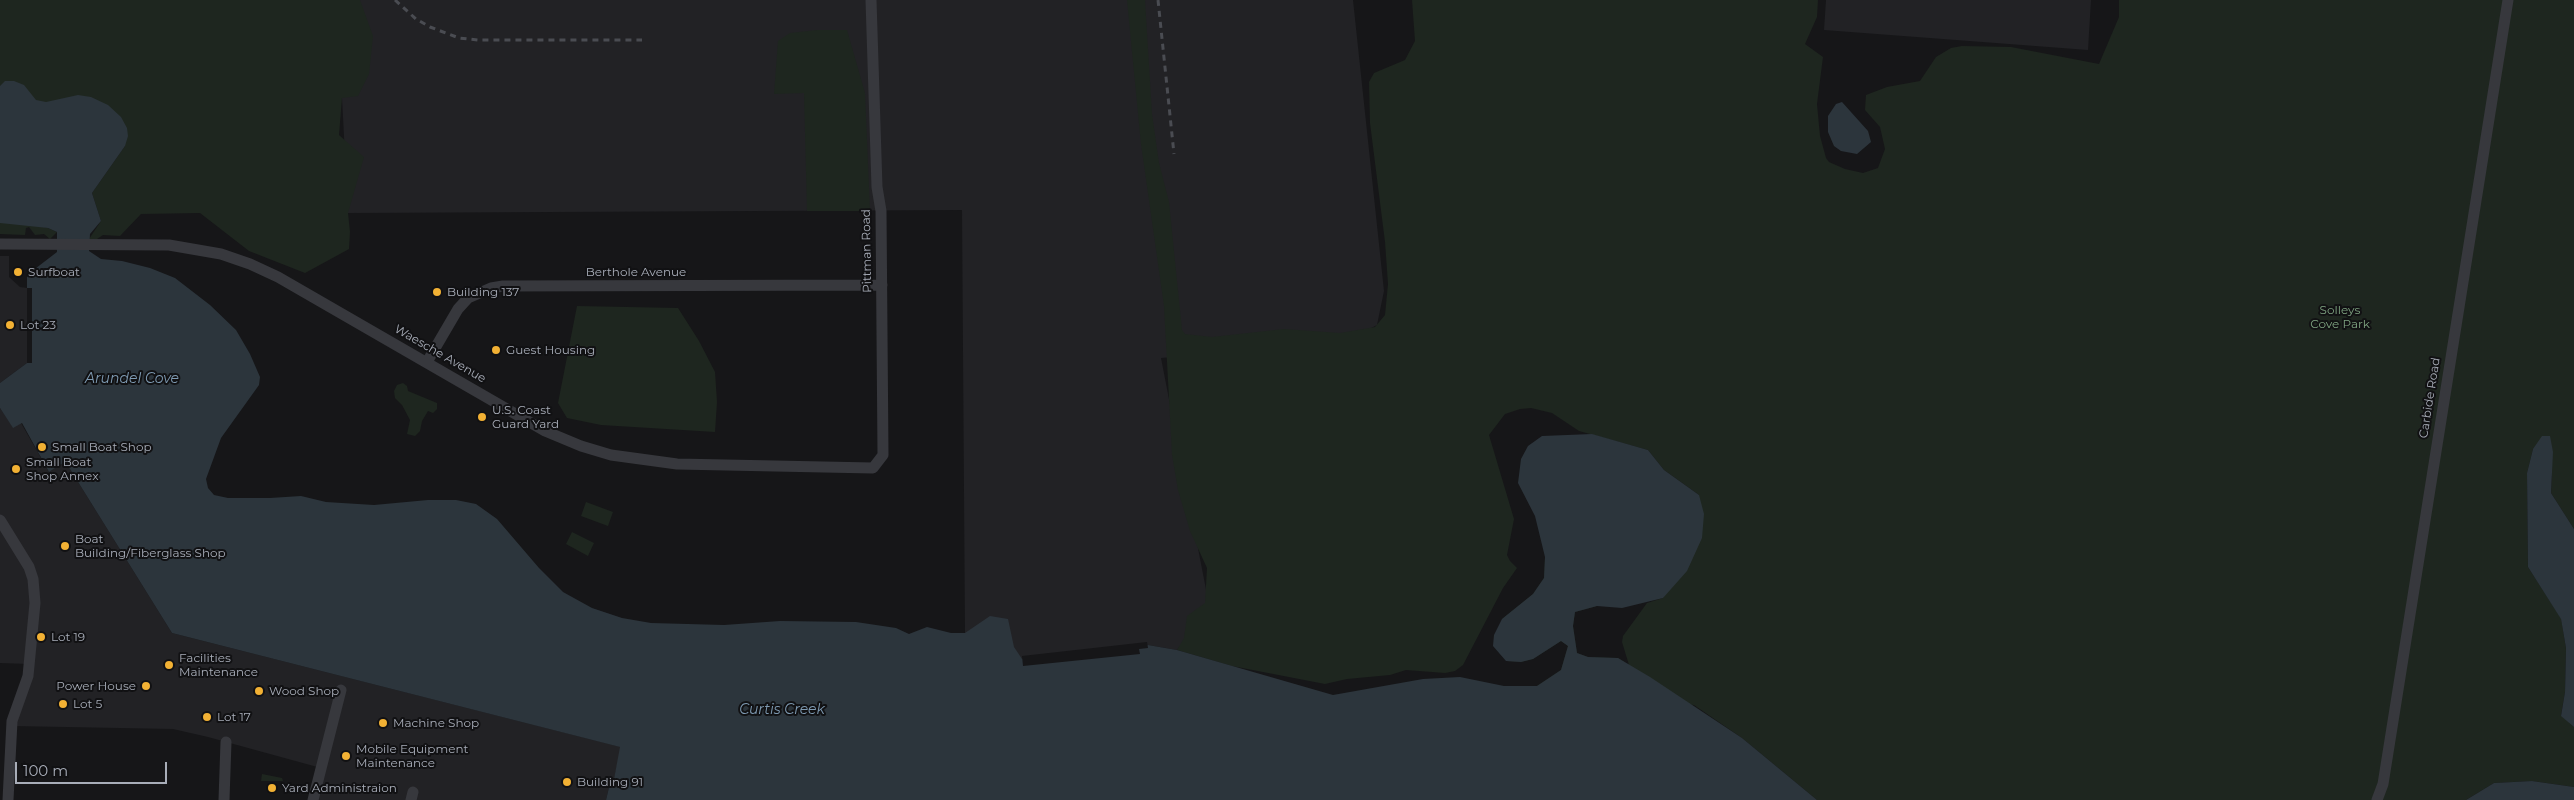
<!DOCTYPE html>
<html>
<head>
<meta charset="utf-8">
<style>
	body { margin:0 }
	#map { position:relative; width:2574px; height:800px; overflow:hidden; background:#161618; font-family:Montserrat,sans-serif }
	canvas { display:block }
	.scale { position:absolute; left:15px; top:762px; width:152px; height:22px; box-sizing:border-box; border:2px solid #a8adb8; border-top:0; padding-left:6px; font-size:15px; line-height:18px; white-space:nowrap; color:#a8adb8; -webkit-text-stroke:4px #111113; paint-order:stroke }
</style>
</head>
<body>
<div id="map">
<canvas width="2574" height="800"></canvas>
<div class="scale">100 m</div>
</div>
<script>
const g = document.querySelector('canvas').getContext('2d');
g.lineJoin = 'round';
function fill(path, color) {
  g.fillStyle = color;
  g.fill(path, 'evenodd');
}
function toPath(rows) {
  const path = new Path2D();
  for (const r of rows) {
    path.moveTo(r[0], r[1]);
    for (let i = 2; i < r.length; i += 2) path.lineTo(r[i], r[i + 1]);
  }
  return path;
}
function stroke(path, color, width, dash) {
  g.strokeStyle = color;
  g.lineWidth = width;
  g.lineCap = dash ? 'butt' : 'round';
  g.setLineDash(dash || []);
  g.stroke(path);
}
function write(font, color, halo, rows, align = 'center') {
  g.font = font + ' Montserrat,sans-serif';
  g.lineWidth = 4;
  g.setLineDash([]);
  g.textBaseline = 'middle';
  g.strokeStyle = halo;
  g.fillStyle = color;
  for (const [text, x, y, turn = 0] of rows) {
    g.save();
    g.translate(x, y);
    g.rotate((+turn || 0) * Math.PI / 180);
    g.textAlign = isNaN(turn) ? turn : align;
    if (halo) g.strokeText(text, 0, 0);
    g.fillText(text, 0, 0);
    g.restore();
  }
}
const built = toPath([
	[311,0,1353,0,1384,291,1377,325,1344,342,1161,358,1210,610,1177,650,1148,645,1023,666,965,633,962,210,348,213,342,98],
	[1826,0,2091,0,2088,50,1824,30],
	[0,256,9,256,9,277,20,287,27,288,27,363,0,383],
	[0,408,13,427,21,423,49,472,63,463,70,469,172,633,621,747,614,780,611,779,606,800,313,800,321,768,208,737,173,729,12,726,29,664,0,663]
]);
const green = toPath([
	[0,0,360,0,373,36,369,74,358,96,342,98,339,135,364,157,348,213,350,232,349,249,305,273,249,251,200,213,141,214,120,236,103,235,97,239,89,239,101,221,92,193,125,146,0,170],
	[1127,0,1145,0,1152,114,1159,163,1169,202,1182,330,1185,334,1212,337,1284,329,1340,333,1375,327,1385,315,1388,284,1385,242,1370,123,1369,82,1374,73,1405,60,1415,41,1412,0,1818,0,1817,17,1805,44,1823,57,1817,104,1820,136,1826,158,1829,162,1845,169,1863,173,1878,168,1885,149,1880,127,1865,110,1866,95,1887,87,1920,81,1936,57,1951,48,1962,46,2011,47,2099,64,2119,17,2119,0,2574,0,2574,529,2551,493,2552,475,2533,449,2527,473,2528,567,2561,618,2566,648,2565,692,2561,715,2574,727,2574,787,2532,781,2494,783,2466,800,1817,800,1742,738,1694,705,1504,686,1537,686,1561,670,1568,646,1561,641,1533,659,1521,662,1506,661,1502,619,1533,594,1544,578,1545,557,1597,606,1575,612,1573,626,1577,653,1588,657,1618,658,1629,665,1622,642,1623,636,1647,603,1663,598,1699,495,1664,470,1648,450,1579,431,1552,413,1531,408,1520,409,1505,414,1489,435,1514,519,1507,555,1510,561,1517,568,1503,588,1463,665,1455,671,1445,673,1406,670,1390,675,1347,679,1325,684,1232,666,1177,650,1184,638,1187,616,1205,603,1207,568,1190,531,1178,490,1172,455,1164,306,1141,144],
	[817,30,847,30,865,93,870,211,807,211,804,93,774,94,778,41,790,33],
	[0,215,48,228,57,232,50,239,44,234,35,235,29,227,26,228,25,235,0,234],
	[577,306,678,308,699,341,715,372,717,402,715,432,601,425,567,418,558,403],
	[403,383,407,386,408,391,437,403,437,409,433,413,428,411,422,421,420,431,415,436,407,434,410,420,402,405,395,398,394,391,397,385],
	[586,502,613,512,608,526,581,516],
	[572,532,594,543,588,556,566,544],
	[262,774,282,778,283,781,261,781]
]);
const water = toPath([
	[5,81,14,81,24,85,36,100,46,102,78,95,91,97,108,105,121,117,127,128,128,136,125,146,92,193,101,221,90,234,89,251,101,259,122,261,150,268,175,278,210,305,236,330,250,354,260,377,259,385,221,438,206,479,208,488,214,495,228,498,270,498,301,496,326,502,374,505,428,500,456,500,476,504,497,519,539,568,563,592,592,608,622,618,651,623,724,625,780,621,856,622,896,628,909,634,927,627,951,633,965,633,990,616,1008,619,1014,647,1022,659,1148,645,1177,650,1333,695,1423,679,1460,677,1504,686,1537,686,1561,670,1568,646,1561,641,1533,659,1521,662,1506,661,1493,646,1494,635,1502,619,1533,594,1544,578,1545,557,1535,516,1518,483,1521,459,1528,446,1542,436,1592,434,1648,450,1664,470,1699,495,1704,514,1702,538,1687,571,1663,598,1622,608,1597,606,1575,612,1573,626,1577,653,1588,657,1618,658,1650,677,1742,738,1817,800,606,800,611,779,614,779,620,747,172,633,70,469,63,463,49,472,22,423,13,428,0,408,0,383,27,363,27,275,57,252,57,232,48,228,0,223,0,86],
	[1842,102,1868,131,1871,142,1857,154,1841,151,1834,146,1828,132,1828,116,1836,104],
	[2542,436,2550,436,2553,452,2551,493,2574,529,2574,727,2561,716,2565,692,2566,648,2561,619,2528,567,2527,473,2533,449],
	[2532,781,2574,787,2574,800,2466,800,2494,783]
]);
const pier = toPath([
	[27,288,32,288,32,363,27,363],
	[1147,642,1148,648,1139,649,1140,654,1023,666,1022,656]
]);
const minor = toPath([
	[0,244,169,245,221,254,250,264,278,277,545,431,581,446,611,455,677,464,873,468,883,455,881,211,877,187,871,0],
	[427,362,458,309,468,298,491,288,503,286,882,285],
	[0,520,29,567,33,579,35,603,28,676,12,721,8,800],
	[224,800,226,742],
	[313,800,341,690],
	[411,800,413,792],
	[2377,800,2383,784,2508,0]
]);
const rail = toPath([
	[395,0,416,19,430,27,459,38,478,40,642,40],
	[1158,0,1174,154]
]);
const markers = [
	[18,272,5,"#f2b134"],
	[437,292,5,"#f2b134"],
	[10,325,5,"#f2b134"],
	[496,350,5,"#f2b134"],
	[482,417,5,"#f2b134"],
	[42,447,5,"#f2b134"],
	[16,469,5,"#f2b134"],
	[65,546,5,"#f2b134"],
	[41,637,5,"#f2b134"],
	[169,665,5,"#f2b134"],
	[146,686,5,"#f2b134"],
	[259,691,5,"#f2b134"],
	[63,704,5,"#f2b134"],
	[207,717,5,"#f2b134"],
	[383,723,5,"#f2b134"],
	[346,756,5,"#f2b134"],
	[567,782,5,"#f2b134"],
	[272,788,5,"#f2b134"]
];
const streetNames = [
	["Pittman Road",867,251,-91],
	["Berthole Avenue",636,272],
	["Waesche Avenue",440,354,30],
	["Carbide Road",2430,398,-81]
];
const poiNames = [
	["Surfboat",28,272],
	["Building 137",447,292],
	["Lot 23",20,325],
	["Guest Housing",506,350],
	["U.S. Coast",492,410],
	["Guard Yard",492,424],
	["Small Boat Shop",52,447],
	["Small Boat",26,462],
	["Shop Annex",26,476],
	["Boat",75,539],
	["Building/Fiberglass Shop",75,553],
	["Lot 19",51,637],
	["Facilities",179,658],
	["Maintenance",179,672],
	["Power House",136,686,"right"],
	["Wood Shop",269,691],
	["Lot 5",73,704],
	["Lot 17",217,717],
	["Machine Shop",393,723],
	["Mobile Equipment",356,749],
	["Maintenance",356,763],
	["Building 91",577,782],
	["Yard Administraion",282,788]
];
const parkNames = [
	["Solleys",2340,310],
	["Cove Park",2340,324]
];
const waterNames = [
	["Arundel Cove",132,379],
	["Curtis Creek",782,710]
];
fill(built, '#222225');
fill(green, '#1e261f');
fill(water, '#2c353c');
fill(pier, '#161618');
stroke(minor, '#37383d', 11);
stroke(rail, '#4a4c52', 3, [6, 5]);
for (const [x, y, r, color] of markers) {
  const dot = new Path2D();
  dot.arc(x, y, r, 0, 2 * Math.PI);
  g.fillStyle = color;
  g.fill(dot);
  stroke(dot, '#111113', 2);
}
write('12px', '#a8adb8', '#111113', streetNames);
write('12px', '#a8adb8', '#111113', poiNames, 'left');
write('12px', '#7fa381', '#111113', parkNames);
write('italic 14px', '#7f9bb3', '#111113', waterNames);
</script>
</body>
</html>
